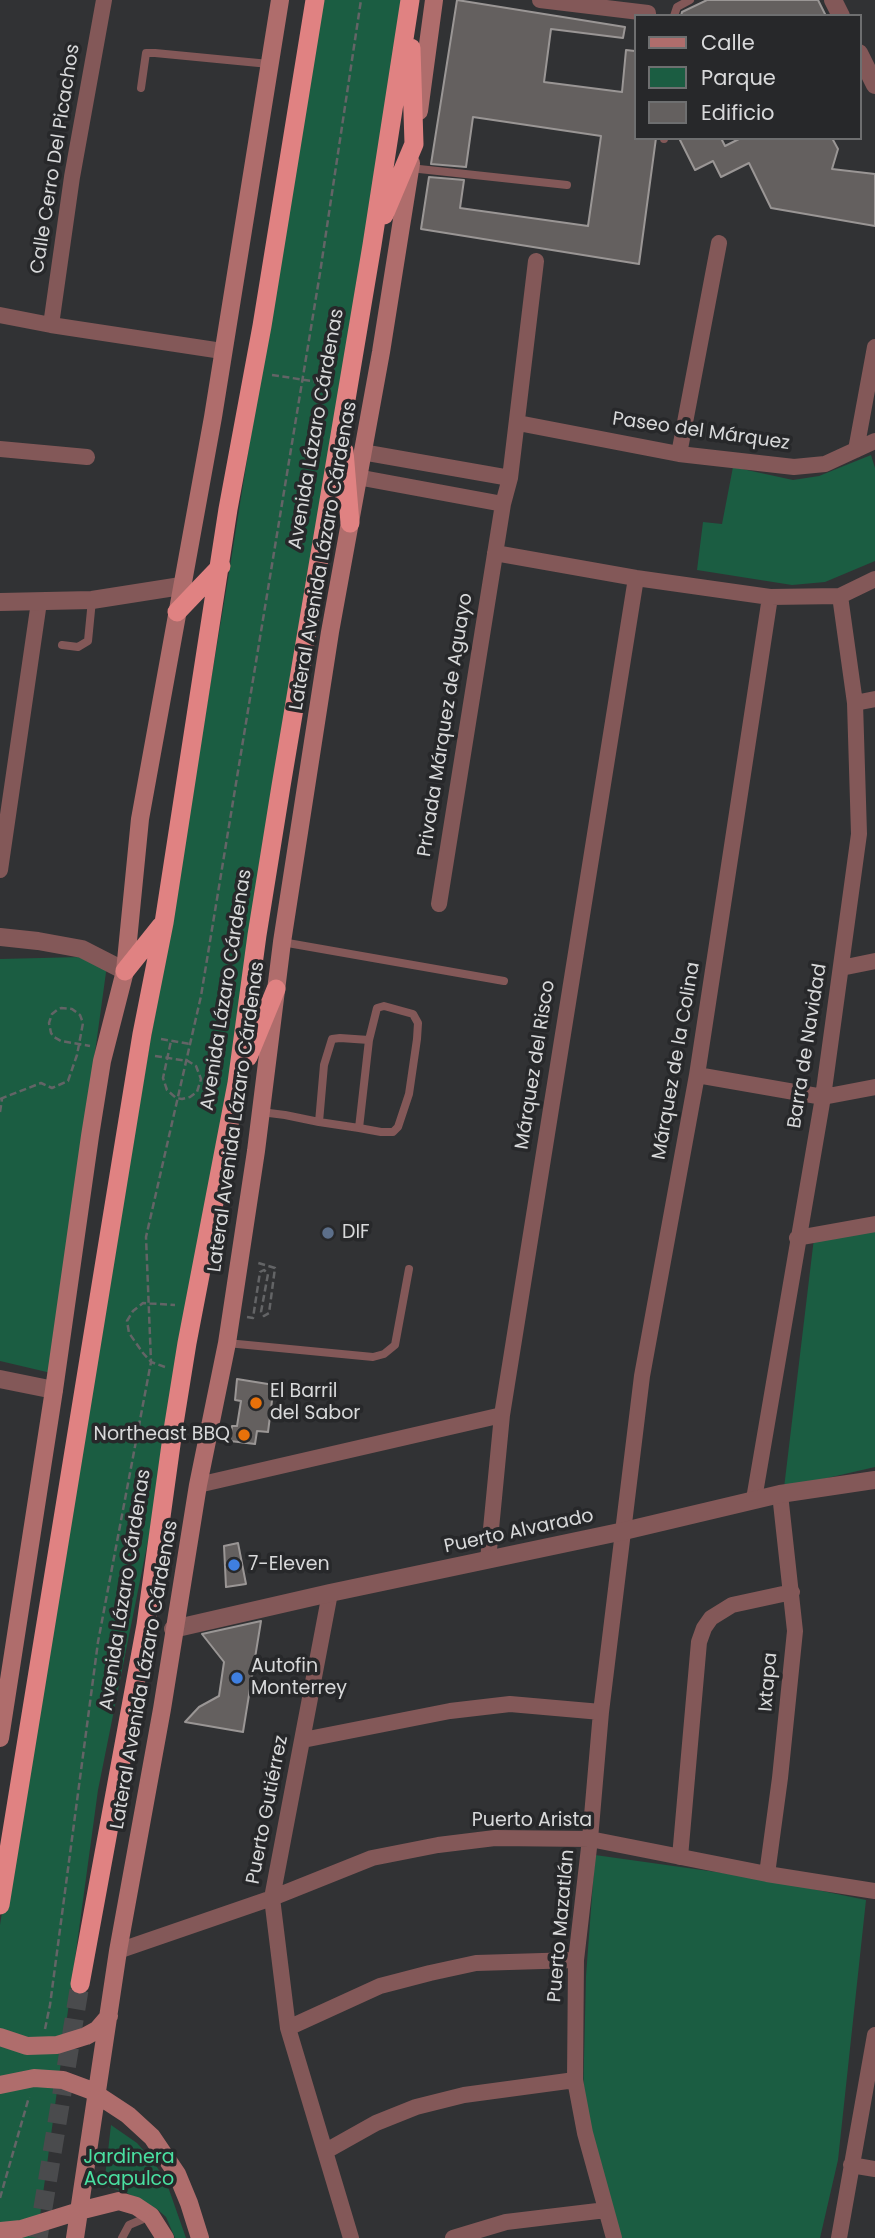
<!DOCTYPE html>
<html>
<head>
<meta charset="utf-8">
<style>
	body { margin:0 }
	#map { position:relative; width:875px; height:2238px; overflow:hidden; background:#313234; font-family:Poppins,sans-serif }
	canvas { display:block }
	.legend { position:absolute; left:634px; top:14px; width:228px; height:126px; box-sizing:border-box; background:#27282a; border:2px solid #6e6f70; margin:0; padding:9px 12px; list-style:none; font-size:21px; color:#d8d9da }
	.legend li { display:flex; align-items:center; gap:14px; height:35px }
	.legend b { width:35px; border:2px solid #6e6f70 }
</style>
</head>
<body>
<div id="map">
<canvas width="875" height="2238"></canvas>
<ul class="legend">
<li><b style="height:9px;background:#af6d6c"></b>Calle</li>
<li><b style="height:19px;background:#1b5d42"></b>Parque</li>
<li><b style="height:19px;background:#64605f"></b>Edificio</li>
</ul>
</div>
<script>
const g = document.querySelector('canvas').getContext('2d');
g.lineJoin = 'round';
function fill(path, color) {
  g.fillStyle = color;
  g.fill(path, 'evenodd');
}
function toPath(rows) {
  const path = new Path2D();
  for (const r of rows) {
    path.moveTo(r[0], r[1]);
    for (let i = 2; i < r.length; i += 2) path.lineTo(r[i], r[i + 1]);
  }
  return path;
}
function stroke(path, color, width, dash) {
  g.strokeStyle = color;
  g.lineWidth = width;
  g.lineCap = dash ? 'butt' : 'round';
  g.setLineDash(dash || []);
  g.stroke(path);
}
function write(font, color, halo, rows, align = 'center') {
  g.font = font + ' Poppins,sans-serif';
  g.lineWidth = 7;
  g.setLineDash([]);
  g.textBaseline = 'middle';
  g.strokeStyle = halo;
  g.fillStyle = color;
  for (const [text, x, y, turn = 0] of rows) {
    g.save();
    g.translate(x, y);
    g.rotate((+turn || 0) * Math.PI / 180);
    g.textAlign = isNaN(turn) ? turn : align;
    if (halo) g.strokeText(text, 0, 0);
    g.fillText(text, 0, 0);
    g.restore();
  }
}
const green = toPath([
	[320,0,408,0,231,1077,160,1481,98,1790,37,2238,0,2238,0,1925,22,1783,151,1037,228,579],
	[871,455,875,468,875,561,825,582,792,585,697,570,703,522,722,524,733,467,793,480,819,476],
	[82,957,107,965,51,1373,0,1361,0,959],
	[875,1229,875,1467,784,1488,814,1238],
	[595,1855,759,1878,866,1900,838,2160,820,2238,618,2238,583,2100,586,1976],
	[111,2125,137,2143,153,2161,166,2181,186,2238,175,2238,166,2217,157,2209,127,2193,104,2186]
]);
const building = toPath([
	[457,0,625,27,623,38,551,29,544,82,622,92,626,50,635,51,635,138,656,138,639,264,421,229,429,177,464,180,460,208,588,226,601,136,473,117,466,167,431,164,457,0],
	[707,0,818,0,826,16,681,16,682,12,707,0],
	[679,138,721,138,725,146,741,138,832,138,838,149,832,169,875,174,875,226,771,208,749,163,721,177,713,161,695,170,679,138],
	[237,1379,274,1385,268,1432,257,1431,255,1444,230,1441,232,1426,237,1426,241,1401,235,1400,237,1379],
	[238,1543,246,1584,226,1587,224,1546,238,1543],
	[261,1621,243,1732,185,1722,199,1707,219,1696,224,1662,202,1634,261,1621]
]);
const trunkTunnel = toPath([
	[38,2238,80,1984]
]);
const path = toPath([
	[272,375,332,384],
	[161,1039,190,1044],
	[155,1056,188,1061,196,1066,201,1079,197,1092,190,1097,182,1099,176,1098,167,1090,163,1078,171,1041],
	[0,1099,41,1083,52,1088,68,1081,77,1055,83,1023,80,1015,72,1009,61,1008,57,1010,52,1014,49,1023,51,1033,54,1037,61,1041,90,1046],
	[0,1112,2,1099],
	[247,1317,253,1318,260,1272,264,1270,268,1274,261,1312,264,1316,269,1313,275,1268,255,1262],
	[165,1367,151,1362,143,1353,129,1333,127,1321,133,1311,143,1303,175,1305],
	[45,2029,50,2005,98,1642,151,1362,146,1237,201,996,320,273,361,0],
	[0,2198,29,2097]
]);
const service = toPath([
	[674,16,677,7,690,0],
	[141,88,146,53,155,53,269,64],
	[664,139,664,138],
	[410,168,567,185],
	[62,645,78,647,88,641,92,600],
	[282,942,504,981],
	[261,1112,285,1115,319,1122,359,1128,381,1132,393,1132,398,1127,409,1094,417,1039,418,1023,413,1014,384,1006,377,1008,369,1040,359,1128],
	[319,1122,324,1065,332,1039,340,1038,369,1040],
	[227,1343,373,1357,384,1354,395,1345,409,1269],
	[122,2238,129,2225,148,2217]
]);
const minor = toPath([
	[540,0,648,13],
	[0,315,51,325,222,351],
	[51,325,72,177,104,0],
	[518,423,679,454,794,467,825,464,875,441],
	[0,449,87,457],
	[856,450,875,347],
	[362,452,510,478],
	[679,454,719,243],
	[357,477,503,504],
	[495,553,636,578,770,597,840,596,875,579],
	[855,703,875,699],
	[0,870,39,602],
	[439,904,503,504,510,478,536,261],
	[841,968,875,961],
	[697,1075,823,1097,875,1087],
	[797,1238,875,1224],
	[198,1485,502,1415],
	[754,1499,823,1097,859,834,855,703,840,596],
	[488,1560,502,1415,636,578],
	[330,1593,272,1898,288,2028,351,2238],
	[303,1740,450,1711,510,1704,601,1712],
	[680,1857,699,1642,704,1628,711,1618,732,1605,792,1592],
	[767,1874,780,1778,795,1631,780,1494],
	[118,1951,272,1898,372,1858,438,1845,495,1838,590,1839,767,1874,875,1891],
	[288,2028,380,1986,430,1973,476,1963,576,1960],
	[326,2151,376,2123,416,2107,464,2095,575,2080],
	[851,2165,875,2169],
	[453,2238,506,2222,606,2210],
	[614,2238,585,2133,575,2080,576,1960,590,1839,601,1712,642,1376,697,1075,770,597],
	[839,2238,875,2035]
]);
const tertiary = toPath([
	[833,0,841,16],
	[859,53,875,85],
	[0,602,92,600,181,586],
	[0,937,38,941,82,949,125,971],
	[0,1379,54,1390],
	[173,1629,330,1593,624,1531,780,1494,875,1480]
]);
const secondary = toPath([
	[419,111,434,0],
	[0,1738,54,1390,90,1136,102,1061,125,971,140,819,213,417,280,0],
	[0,2037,27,2046,57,2045,86,2036,97,2030,109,2016],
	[0,2085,34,2078,63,2080,90,2090,128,2115,152,2137,177,2174,189,2203,200,2238],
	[0,2231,21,2229,79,2211,119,2201,136,2206,151,2216,165,2238],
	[75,2238,118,1951,162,1709,198,1485,227,1343,256,1151,282,942,330,632,381,352,411,163]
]);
const trunk = toPath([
	[384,215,414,144,411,48],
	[344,451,350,523],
	[177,612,221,566],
	[125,971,161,926],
	[248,1057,276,989],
	[0,1905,142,1034,164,923,228,509,262,326,315,0],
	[80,1984,146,1625,173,1430,187,1343,237,1083,257,935,281,786,372,245,410,0]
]);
const markers = [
	[328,1233,7,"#5c6f8a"],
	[256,1403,7,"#e8710a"],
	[244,1435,7,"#e8710a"],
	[234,1565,7,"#3f7fe0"],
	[237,1678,7,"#3f7fe0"]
];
const streetNames = [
	["Calle Cerro Del Picachos",56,159,-81],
	["Avenida Lázaro Cárdenas",317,429,-80],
	["Paseo del Márquez",701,432,8],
	["Lateral Avenida Lázaro Cárdenas",324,556,-80],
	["Privada Márquez de Aguayo",446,725,-81],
	["Avenida Lázaro Cárdenas",227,990,-81],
	["Barra de Navidad",808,1046,-81],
	["Márquez de la Colina",677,1061,-80],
	["Márquez del Risco",536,1065,-81],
	["Lateral Avenida Lázaro Cárdenas",237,1117,-82],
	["Puerto Alvarado",519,1532,-12],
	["Avenida Lázaro Cárdenas",126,1590,-81],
	["Lateral Avenida Lázaro Cárdenas",145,1675,-80],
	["Ixtapa",769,1682,-85],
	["Puerto Gutiérrez",268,1810,-79],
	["Puerto Arista",532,1821],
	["Puerto Mazatlán",562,1926,-85]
];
const poiNames = [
	["DIF",342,1233],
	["El Barril",270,1392],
	["del Sabor",270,1414],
	["Northeast BBQ",230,1435,"right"],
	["7-Eleven",248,1565],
	["Autofin",251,1667],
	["Monterrey",251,1689]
];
const parkNames = [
	["Jardinera",129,2158],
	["Acapulco",129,2180]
];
fill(green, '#1b5d42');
fill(building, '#64605f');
stroke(building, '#9a9695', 2);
stroke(trunkTunnel, '#4a4b4d', 19, [19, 10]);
stroke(path, '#636466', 2.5, [7, 3.5]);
stroke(service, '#835858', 8);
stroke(minor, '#835858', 16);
stroke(tertiary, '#835858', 18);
stroke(secondary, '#af6d6c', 18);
stroke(trunk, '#e08282', 19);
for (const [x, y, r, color] of markers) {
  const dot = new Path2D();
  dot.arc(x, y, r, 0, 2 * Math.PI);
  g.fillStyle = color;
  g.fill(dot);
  stroke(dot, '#27282a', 2.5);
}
write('19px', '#d8d9da', '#27282a', streetNames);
write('19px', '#d8d9da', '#27282a', poiNames, 'left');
write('19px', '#49e0a1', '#27282a', parkNames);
</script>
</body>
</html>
